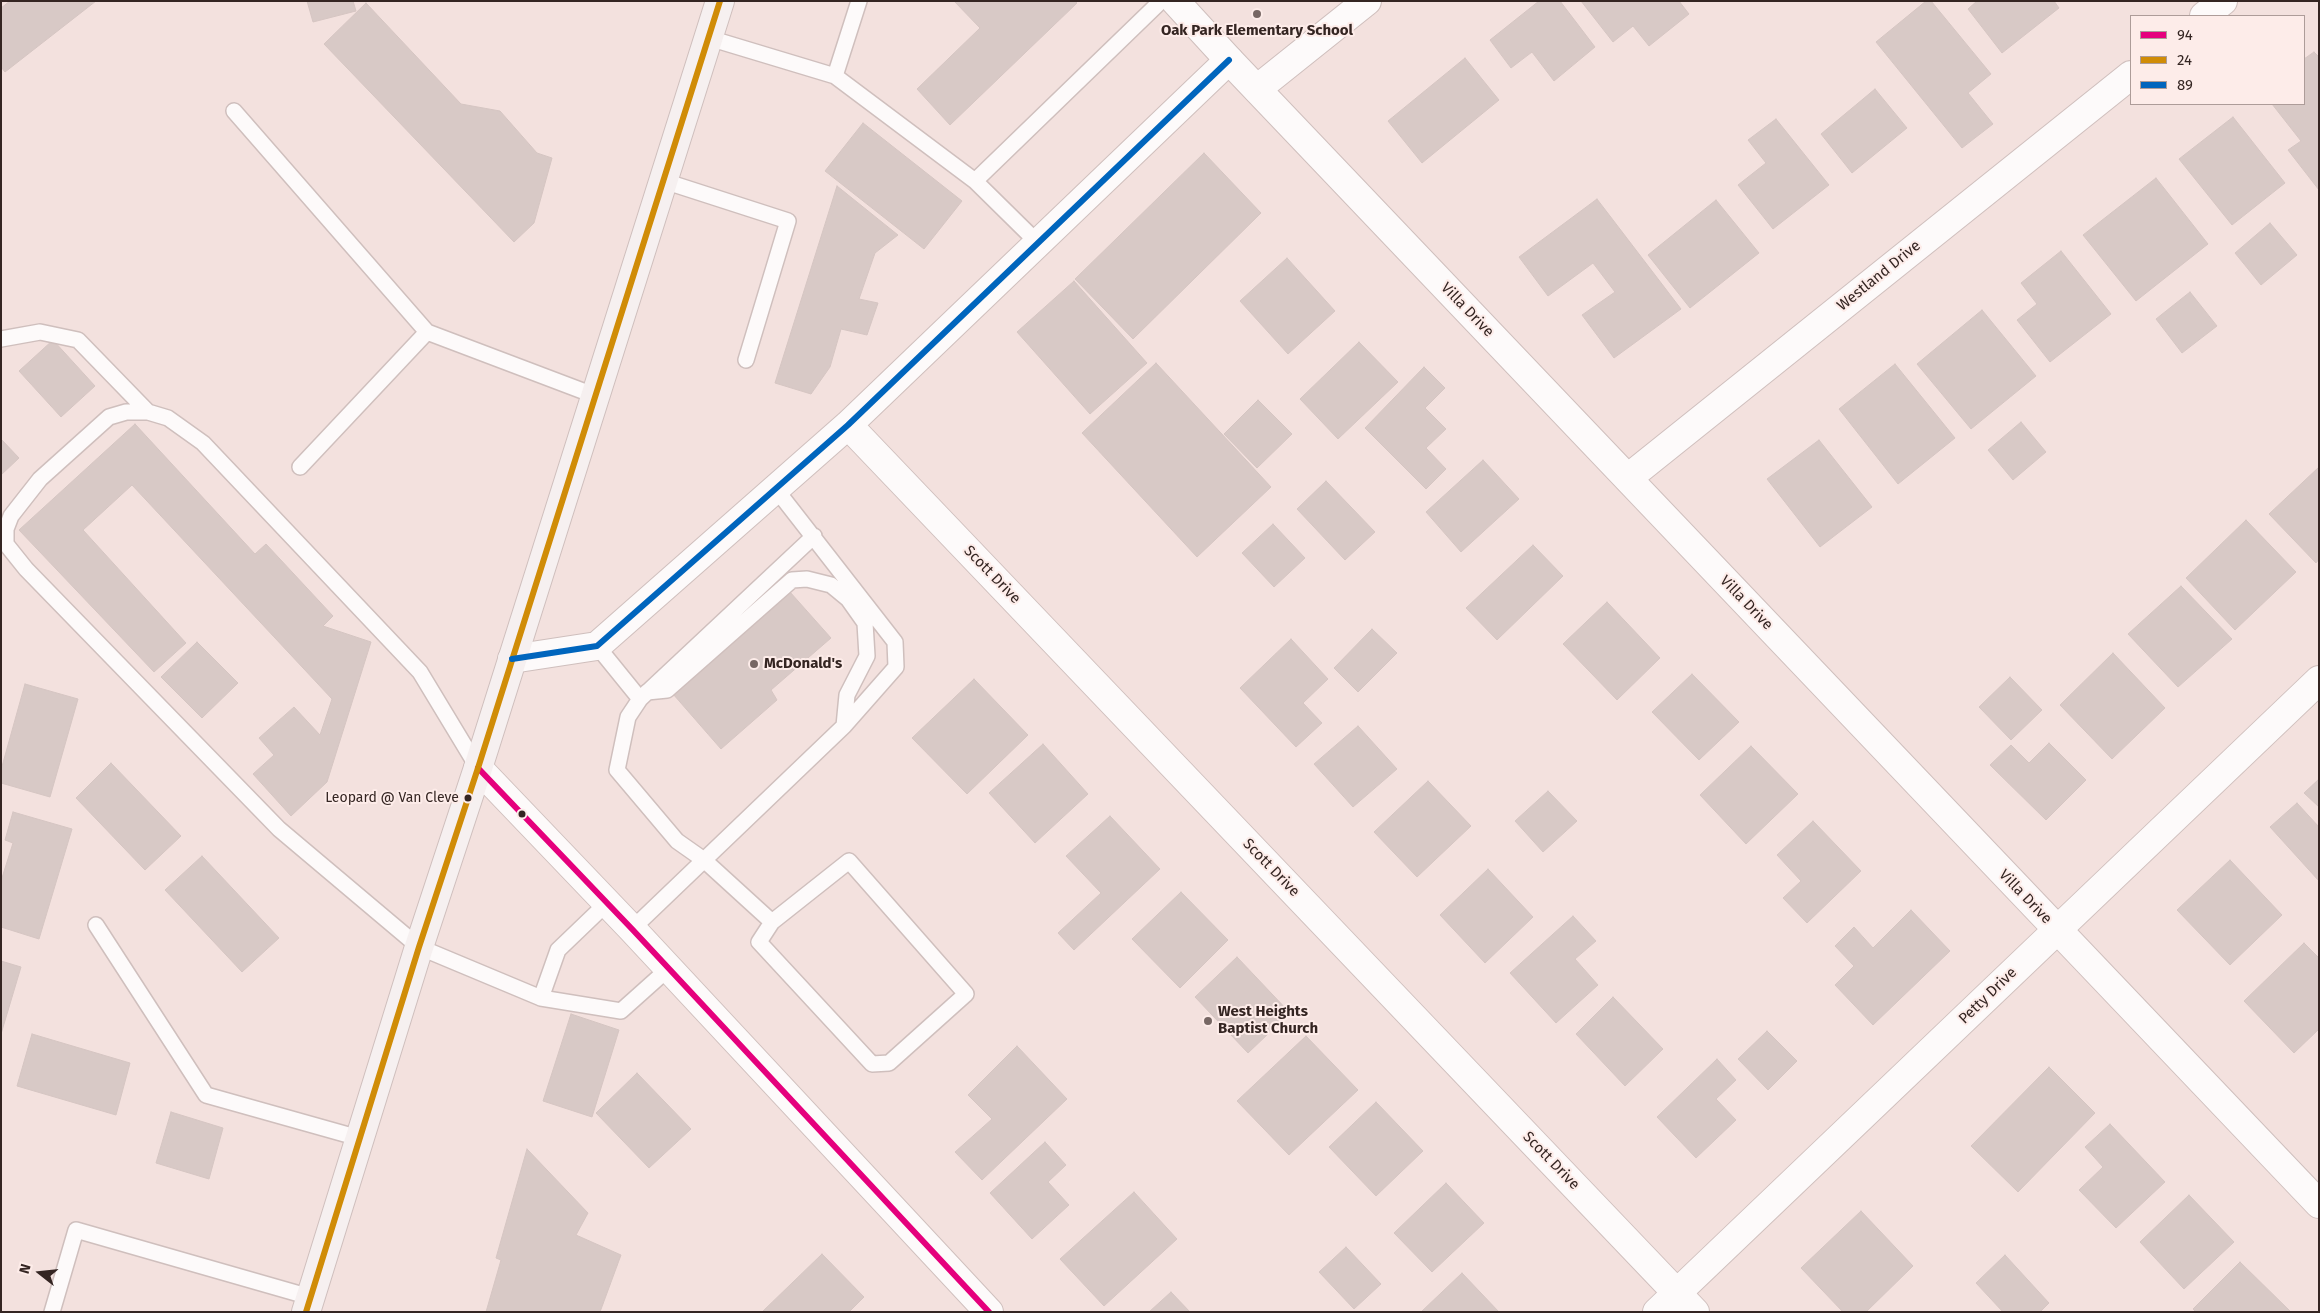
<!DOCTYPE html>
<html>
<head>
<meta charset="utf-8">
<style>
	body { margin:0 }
	#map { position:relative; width:2320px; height:1313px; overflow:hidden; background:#f3e1de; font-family:"Fira Sans",sans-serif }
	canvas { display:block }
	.frame { position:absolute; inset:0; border:2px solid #342522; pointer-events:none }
	.legend { position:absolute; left:2130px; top:15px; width:175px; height:90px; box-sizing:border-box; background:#fdece9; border:1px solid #ad9c99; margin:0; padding:6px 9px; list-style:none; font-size:15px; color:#342522 }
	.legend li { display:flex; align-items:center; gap:10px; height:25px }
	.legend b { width:25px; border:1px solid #ad9c99 }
	.north { position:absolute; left:15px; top:1248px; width:50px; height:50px; -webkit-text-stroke:4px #fdece9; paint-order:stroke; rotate:286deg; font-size:14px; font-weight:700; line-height:20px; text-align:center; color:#342522 }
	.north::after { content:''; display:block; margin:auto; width:18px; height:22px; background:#342522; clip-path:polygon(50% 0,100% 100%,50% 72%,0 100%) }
</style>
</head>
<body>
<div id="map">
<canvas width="2320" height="1313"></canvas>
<div class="frame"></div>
<ul class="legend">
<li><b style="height:6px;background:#e5007d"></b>94</li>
<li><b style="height:6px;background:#d08c07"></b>24</li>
<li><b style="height:6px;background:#0065bd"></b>89</li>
</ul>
<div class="north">N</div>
</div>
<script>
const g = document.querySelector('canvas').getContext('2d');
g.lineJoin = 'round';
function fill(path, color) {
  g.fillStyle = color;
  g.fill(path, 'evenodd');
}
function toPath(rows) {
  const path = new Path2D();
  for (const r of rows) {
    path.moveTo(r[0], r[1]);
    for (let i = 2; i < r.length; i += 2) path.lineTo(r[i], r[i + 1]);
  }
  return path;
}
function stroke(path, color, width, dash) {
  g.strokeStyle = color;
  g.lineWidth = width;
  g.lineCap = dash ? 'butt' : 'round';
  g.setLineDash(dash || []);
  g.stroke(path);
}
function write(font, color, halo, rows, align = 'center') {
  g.font = font + ' "Fira Sans",sans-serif';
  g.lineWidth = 4;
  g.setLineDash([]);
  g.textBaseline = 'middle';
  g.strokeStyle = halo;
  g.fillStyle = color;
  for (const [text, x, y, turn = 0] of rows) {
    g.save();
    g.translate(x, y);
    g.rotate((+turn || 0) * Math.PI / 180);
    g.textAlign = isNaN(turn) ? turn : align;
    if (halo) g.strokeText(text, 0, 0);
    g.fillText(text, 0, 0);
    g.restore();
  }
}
const building = toPath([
	[10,1,96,1,5,72,1,67,1,8,10,1],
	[307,1,353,1,356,11,313,22,307,1],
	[954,1,1075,1,1077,3,950,125,917,89,980,28,954,1],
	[1539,1,1560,1,1595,47,1554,81,1532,52,1511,68,1490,40,1539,1],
	[1581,1,1679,1,1689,14,1649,46,1633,26,1613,42,1581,1],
	[1926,1,1931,1,1991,74,1968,93,1993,124,1962,148,1876,42,1926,1],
	[1977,1,2054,1,2059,8,2002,53,1968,9,1977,1],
	[366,3,461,104,500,111,537,153,552,158,534,223,514,242,324,44,366,3],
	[2314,52,2319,57,2319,190,2288,150,2301,141,2272,104,2304,104,2304,59,2314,52],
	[1465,58,1499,100,1422,163,1388,121,1465,58],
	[1875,89,1907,128,1852,173,1821,134,1875,89],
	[2233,117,2285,183,2232,225,2179,159,2233,117],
	[1776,119,1829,185,1773,229,1738,185,1766,163,1748,140,1776,119],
	[863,123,962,201,924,249,825,171,863,123],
	[1204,153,1261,213,1133,339,1075,279,1204,153],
	[2156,178,2208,244,2136,301,2083,235,2156,178],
	[837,186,898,235,875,253,859,299,878,303,867,335,841,329,830,367,811,394,775,383,837,186],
	[1597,199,1681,309,1614,358,1582,315,1615,292,1593,263,1548,296,1519,257,1597,199],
	[1716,200,1759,253,1690,308,1648,255,1716,200],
	[2270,223,2297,255,2261,285,2235,253,2270,223],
	[2061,251,2111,314,2050,362,2017,320,2037,304,2021,283,2061,251],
	[1287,258,1335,311,1288,354,1240,301,1287,258],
	[1074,281,1147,363,1090,414,1017,332,1074,281],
	[2190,292,2217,326,2182,353,2156,319,2190,292],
	[1982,310,2036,376,1971,429,1917,364,1982,310],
	[53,340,95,386,61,417,19,371,53,340],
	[1359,342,1398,382,1338,439,1300,399,1359,342],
	[1156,363,1271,487,1197,557,1082,433,1156,363],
	[1895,364,1955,438,1898,484,1839,409,1895,364],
	[1424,367,1445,388,1425,408,1446,429,1426,448,1446,469,1426,489,1365,428,1424,367],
	[1258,400,1292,434,1257,468,1224,434,1258,400],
	[2021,422,2046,452,2013,480,1988,450,2021,422],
	[135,424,255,554,266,544,333,616,323,626,371,642,327,782,291,816,253,774,274,755,259,738,294,707,320,735,332,699,132,485,83,530,186,643,154,672,19,530,135,424],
	[1,439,19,458,1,475,1,439],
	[1819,440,1872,507,1820,547,1767,479,1819,440],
	[1483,460,1519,499,1461,552,1426,512,1483,460],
	[2319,467,2319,559,2316,563,2269,514,2319,467],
	[1326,481,1375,532,1345,560,1297,509,1326,481],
	[2246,520,2296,572,2235,630,2186,578,2246,520],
	[1273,524,1305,558,1274,587,1242,553,1273,524],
	[1533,545,1563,576,1497,640,1466,608,1533,545],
	[2181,586,2232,639,2178,687,2128,634,2181,586],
	[790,592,831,638,771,690,777,700,721,749,673,694,790,592],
	[1607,602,1660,658,1617,700,1563,644,1607,602],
	[1372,629,1397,653,1358,692,1334,668,1372,629],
	[1291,639,1328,679,1303,703,1322,723,1296,747,1240,688,1291,639],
	[197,642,238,683,202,718,161,677,197,642],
	[2113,653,2165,708,2112,759,2060,705,2113,653],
	[1692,674,1739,722,1699,760,1652,712,1692,674],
	[2010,677,2042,710,2011,740,1979,707,2010,677],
	[974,679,1028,735,967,794,912,738,974,679],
	[25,684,78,699,50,797,1,783,1,770,25,684],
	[1358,726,1397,769,1353,807,1314,764,1358,726],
	[2049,743,2086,780,2046,820,1990,765,2011,745,2029,763,2049,743],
	[1043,744,1088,794,1035,843,989,793,1043,744],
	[1751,746,1798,794,1746,844,1700,795,1751,746],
	[111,763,181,836,145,870,76,798,111,763],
	[2319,779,2319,807,2304,793,2319,779],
	[1428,781,1471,826,1417,877,1374,832,1428,781],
	[1548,791,1577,821,1543,852,1515,821,1548,791],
	[2297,803,2319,827,2319,881,2270,827,2297,803],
	[13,812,72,829,39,939,1,927,1,881,13,843,5,840,13,812],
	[1110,816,1160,869,1074,950,1058,933,1101,893,1066,856,1110,816],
	[1813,821,1861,871,1807,923,1783,898,1801,881,1777,855,1813,821],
	[202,856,279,938,242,972,165,890,202,856],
	[2230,860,2282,915,2230,965,2177,910,2230,860],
	[1488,869,1533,917,1485,963,1440,915,1488,869],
	[1181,892,1228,940,1180,988,1132,939,1181,892],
	[1911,910,1950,951,1873,1025,1835,985,1854,966,1835,946,1854,927,1873,948,1911,910],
	[1573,916,1596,941,1575,959,1598,985,1556,1023,1510,973,1573,916],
	[2304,943,2319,958,2319,1029,2294,1053,2244,1001,2304,943],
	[1237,957,1290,1013,1248,1053,1195,997,1237,957],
	[1,961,21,967,1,1034,1,961],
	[1613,997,1663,1049,1625,1086,1576,1034,1613,997],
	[571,1014,619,1030,592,1117,543,1101,571,1014],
	[1767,1031,1797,1061,1768,1090,1738,1059,1767,1031],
	[32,1034,130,1063,116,1115,17,1086,32,1034],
	[1306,1036,1358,1090,1289,1155,1237,1101,1306,1036],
	[1017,1046,1067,1099,982,1180,955,1152,992,1119,968,1095,1017,1046],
	[1717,1059,1736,1080,1716,1099,1736,1120,1696,1158,1657,1117,1717,1059],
	[2049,1067,2095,1113,2018,1192,1971,1146,2049,1067],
	[637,1073,691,1129,649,1168,596,1113,637,1073],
	[1376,1102,1423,1151,1376,1196,1329,1147,1376,1102],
	[171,1112,223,1128,209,1179,156,1163,171,1112],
	[2110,1124,2165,1182,2116,1228,2079,1190,2103,1167,2085,1147,2110,1124],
	[1045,1142,1066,1165,1048,1182,1069,1205,1032,1239,990,1193,1045,1142],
	[527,1149,588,1213,576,1235,621,1255,600,1312,486,1312,501,1260,496,1258,527,1149],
	[1446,1183,1484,1223,1432,1272,1394,1233,1446,1183],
	[1134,1192,1177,1239,1104,1306,1060,1259,1134,1192],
	[2189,1195,2234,1242,2184,1289,2140,1242,2189,1195],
	[1861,1211,1913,1266,1866,1312,1843,1312,1801,1268,1861,1211],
	[1346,1247,1381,1284,1354,1309,1319,1272,1346,1247],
	[822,1254,864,1297,849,1312,762,1312,822,1254],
	[2005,1255,2049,1303,2040,1312,2003,1312,1976,1283,2005,1255],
	[2240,1262,2291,1312,2196,1312,2193,1309,2240,1262],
	[1462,1273,1499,1312,1421,1312,1462,1273],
	[1171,1292,1190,1312,1149,1312,1171,1292]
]);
const service = toPath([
	[709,38,835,76,859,1],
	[835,76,975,181,1038,243],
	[234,111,427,332,596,396],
	[664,181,788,221,746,360],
	[975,181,1161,1],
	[1,339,40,332,78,340,148,412],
	[300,467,427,332],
	[597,646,640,699],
	[647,692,667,690,792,580,807,579,831,585,848,599,865,623,867,656,847,695,844,726],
	[478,768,420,672,203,443,168,418,148,412,126,412,109,417,40,479,11,516,6,529,6,544,26,569,279,829,419,947,541,998,558,950,607,903],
	[772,922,849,861,966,994,889,1063,872,1064,759,942,772,922,704,860,677,841,617,770,628,717,640,699,814,536],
	[96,925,206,1095,359,1138],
	[632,929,844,726,896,667,895,642,775,488],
	[541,998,621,1011,668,969],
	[52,1312,76,1230,310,1297]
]);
const minor = toPath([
	[2204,16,2223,1],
	[1257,89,1367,1],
	[848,425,1695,1312],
	[1628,478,2131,75],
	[512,659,597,646,848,425,1229,60],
	[478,768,632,929,989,1312],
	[1657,1312,2319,680]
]);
const tertiary = toPath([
	[1175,1,1229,60,2319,1204]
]);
const secondary = toPath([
	[306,1312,419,947,478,768,720,1]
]);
const bus1 = toPath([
	[478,768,632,929,989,1312]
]);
const bus2 = toPath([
	[306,1312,419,947,478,768,720,1]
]);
const bus3 = toPath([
	[512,659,597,646,848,425,1229,60]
]);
const markers = [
	[1257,14,5,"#776764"],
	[754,664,5,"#776764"],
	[468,798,4.5,"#342522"],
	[522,814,4.5,"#342522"],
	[1208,1021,5,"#776764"]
];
const busNames = [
	["Leopard @ Van Cleve",459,798]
];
const poiNames = [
	["Oak Park Elementary School",1257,31,"center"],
	["McDonald's",764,664],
	["West Heights",1218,1012],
	["Baptist Church",1218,1029]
];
const streetNames = [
	["Westland Drive",1879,276,-39],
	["Villa Drive",1467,310,46],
	["Scott Drive",992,575,46],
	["Villa Drive",1746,603,46],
	["Scott Drive",1271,868,46],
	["Villa Drive",2025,897,46],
	["Petty Drive",1988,996,-44],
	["Scott Drive",1551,1161,46]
];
fill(building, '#d8c9c6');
stroke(building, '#d5c5c2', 1);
stroke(service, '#cfbfbd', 18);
stroke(minor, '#cfbfbd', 30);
stroke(tertiary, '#cfbfbd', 30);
stroke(secondary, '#cfbfbd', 30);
stroke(service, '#fdfafa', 15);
stroke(minor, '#fdfafa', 28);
stroke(tertiary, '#fdfafa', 28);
stroke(secondary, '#f6f0f0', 28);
stroke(bus1, '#e5007d', 6);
stroke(bus2, '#d08c07', 6);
stroke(bus3, '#0065bd', 6);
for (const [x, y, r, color] of markers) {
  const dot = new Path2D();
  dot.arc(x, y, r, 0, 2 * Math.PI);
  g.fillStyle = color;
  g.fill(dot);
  stroke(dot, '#fdece9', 2);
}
write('14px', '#342522', '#fdece9', busNames, 'right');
write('bold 15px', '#342522', '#fdece9', poiNames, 'left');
write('15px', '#342522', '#fdece9', streetNames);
</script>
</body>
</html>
